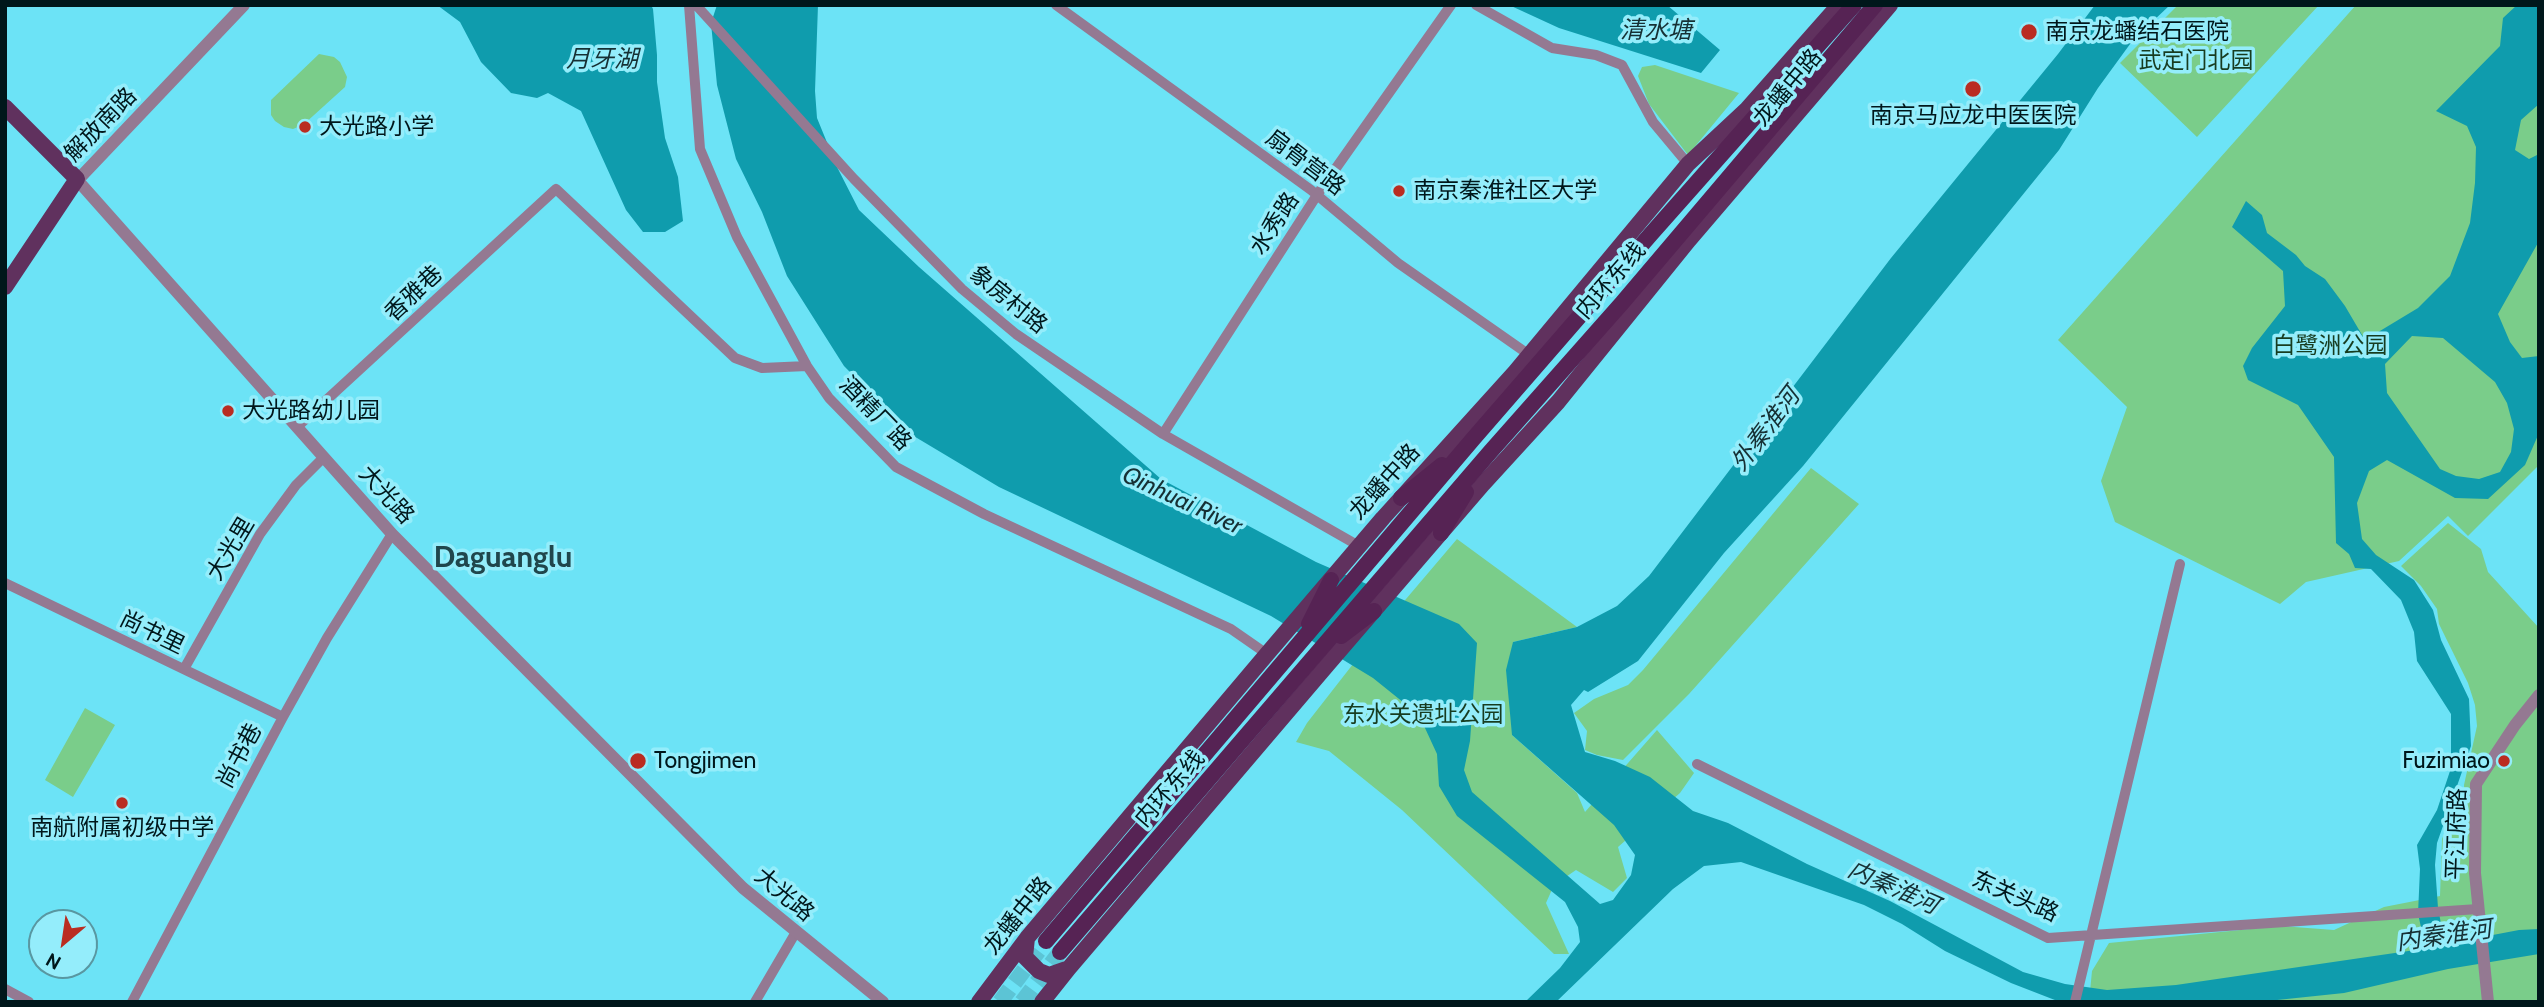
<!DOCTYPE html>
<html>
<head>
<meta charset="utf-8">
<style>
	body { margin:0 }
	#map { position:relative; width:2544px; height:1007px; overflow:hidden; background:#6ce3f6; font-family:Cabin,sans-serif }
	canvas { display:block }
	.frame { position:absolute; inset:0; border:7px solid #00171b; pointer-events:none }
	.north { position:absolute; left:28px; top:909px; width:70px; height:70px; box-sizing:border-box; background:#94edfb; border:2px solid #5997a1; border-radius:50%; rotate:209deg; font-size:19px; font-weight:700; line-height:28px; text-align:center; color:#00171b }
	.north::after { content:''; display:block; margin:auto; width:24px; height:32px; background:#ba2c21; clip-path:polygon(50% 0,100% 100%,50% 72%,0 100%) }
</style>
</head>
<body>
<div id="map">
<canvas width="2544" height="1007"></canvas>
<div class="frame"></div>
<div class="north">N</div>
</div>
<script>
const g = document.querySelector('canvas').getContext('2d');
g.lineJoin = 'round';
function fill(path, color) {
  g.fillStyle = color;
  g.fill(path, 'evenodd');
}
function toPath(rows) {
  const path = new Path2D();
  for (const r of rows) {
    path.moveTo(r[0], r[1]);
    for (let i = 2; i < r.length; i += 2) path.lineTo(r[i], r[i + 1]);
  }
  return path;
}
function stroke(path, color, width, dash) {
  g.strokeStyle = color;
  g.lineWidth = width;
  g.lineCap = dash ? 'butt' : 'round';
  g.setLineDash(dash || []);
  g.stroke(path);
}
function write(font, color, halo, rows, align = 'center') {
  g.font = font + ' Cabin,"Noto Sans SC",sans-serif';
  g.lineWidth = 7;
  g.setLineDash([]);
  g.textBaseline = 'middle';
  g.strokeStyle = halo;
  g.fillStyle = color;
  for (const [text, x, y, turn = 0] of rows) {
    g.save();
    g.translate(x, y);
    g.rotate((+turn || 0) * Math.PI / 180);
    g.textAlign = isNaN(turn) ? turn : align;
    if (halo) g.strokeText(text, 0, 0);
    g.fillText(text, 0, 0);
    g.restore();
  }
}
const green = toPath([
	[2178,5,2319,5,2197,137,2120,63],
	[2356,5,2539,5,2539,465,2468,536,2448,516,2399,561,2306,582,2280,604,2115,522,2101,481,2127,407,2058,340],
	[319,54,334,57,340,62,347,77,345,87,303,125,293,129,284,127,275,121,271,115,271,100],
	[1655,65,1739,93,1688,155,1649,104,1638,76,1642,67],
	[1811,468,1859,504,1689,694,1623,760,1597,755,1585,750,1587,731,1574,713,1594,699,1628,685,1643,670],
	[2448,523,2481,549,2488,572,2539,628,2539,1002,2089,1002,2092,971,2109,943,2281,926,2334,930,2384,907,2440,896,2442,839,2451,817,2465,804,2464,785,2477,726,2475,705,2468,683,2439,624,2437,609,2421,586,2401,566],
	[1457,539,1577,627,1513,642,1512,735,1577,793,1585,812,1657,730,1694,773,1680,793,1618,847,1627,878,1613,892,1576,870,1554,885,1546,903,1569,954,1554,954,1402,810,1329,751,1296,742,1307,723,1378,632],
	[85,708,115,725,73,797,45,780]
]);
const water = toPath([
	[437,5,651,5,653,9,657,55,657,82,665,138,678,177,683,221,665,232,643,232,626,210,581,111,548,93,537,98,511,93,481,62,460,22],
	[717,5,818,5,815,91,817,118,837,167,859,210,919,267,1161,479,1316,562,1459,624,1477,643,1470,741,1464,770,1472,792,1600,904,1613,900,1631,875,1635,855,1614,825,1512,735,1506,670,1513,642,1577,627,1617,606,1649,576,1891,258,2058,54,2095,5,2170,5,2133,40,2098,88,2059,150,1803,466,1724,553,1638,661,1588,692,1584,690,1571,705,1585,752,1615,761,1650,777,1693,811,1728,823,1807,864,1890,901,2023,972,2065,984,2107,990,2176,985,2422,949,2423,936,2418,914,2420,869,2417,845,2437,810,2451,768,2451,714,2417,661,2414,632,2401,600,2371,569,2355,568,2349,554,2336,543,2334,457,2298,405,2248,380,2243,366,2252,348,2285,306,2283,271,2232,227,2246,201,2262,215,2267,233,2296,255,2305,266,2325,279,2345,306,2365,340,2418,308,2450,276,2470,223,2475,183,2476,147,2467,126,2436,111,2500,46,2503,18,2517,5,2539,5,2539,104,2521,120,2515,150,2529,159,2539,154,2539,241,2498,314,2510,342,2522,358,2539,356,2539,433,2525,465,2488,499,2455,498,2387,460,2369,471,2357,503,2362,539,2376,555,2414,580,2433,610,2441,640,2469,699,2471,746,2437,843,2435,865,2438,908,2442,929,2456,942,2519,930,2539,929,2539,954,2448,969,2344,993,2258,1002,2060,1002,2011,983,1945,951,1902,924,1864,905,1741,862,1704,866,1673,889,1556,1002,1525,1002,1560,968,1580,942,1578,927,1565,902,1457,816,1439,786,1437,754,1419,715,1373,678,1271,616,999,487,912,435,844,366,787,276,762,212,736,159,717,85,711,23],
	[2412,336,2443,338,2495,382,2507,403,2514,429,2511,452,2500,472,2479,479,2456,476,2440,469,2387,393,2385,364],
	[1509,5,1667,5,1720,50,1701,73,1559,28]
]);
const trunkTunnel = toPath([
	[1000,1002,1046,941],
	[1022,1002,1060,952]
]);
const minor = toPath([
	[689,5,700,149,737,237,807,366,829,398,896,467,984,514,1231,629,1267,654],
	[696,5,854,179,962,289,1016,334,1163,434,1359,546],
	[1056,5,1311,190,1398,263,1528,354],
	[1476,5,1552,48,1596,55,1622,65,1653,122,1688,164],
	[297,427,556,189,735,358,762,368,807,366],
	[1163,434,1317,195,1451,5],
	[5,583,283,717],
	[184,669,260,534,296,485,324,457],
	[1697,764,2048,938,2478,909],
	[5,989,29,1002],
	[132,1002,283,717,327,638,392,534],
	[755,1002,796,932],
	[2075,1002,2180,564]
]);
const tertiary = toPath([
	[72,174,392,534,743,888,883,1002],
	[73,185,244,5],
	[2488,1002,2475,873,2476,784,2515,725,2539,695]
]);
const primary = toPath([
	[5,107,77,179,5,287],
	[1027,938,1025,957,1039,971,1049,975,1069,968],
	[979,1002,1027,938,1267,654,1383,518,1515,372,1688,164,1747,109,1839,5],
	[1042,1002,1069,968,1328,664,1483,484,1558,402,1689,240,1890,5]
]);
const trunk = toPath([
	[1401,498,1442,465],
	[1441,533,1466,492],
	[1309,624,1331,580],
	[1341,636,1374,611],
	[1046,941,1473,439,1651,234,1854,5],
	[1060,952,1491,451,1622,303,1875,5]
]);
const markers = [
	[2029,32,9,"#ba2c21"],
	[1973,89,9,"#ba2c21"],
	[305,127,7,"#ba2c21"],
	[1399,191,7,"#ba2c21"],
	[228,411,7,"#ba2c21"],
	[638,761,9,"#ba2c21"],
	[2504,761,7,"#ba2c21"],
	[122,803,7,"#ba2c21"]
];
const poiNames = [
	["南京龙蟠结石医院",2045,32],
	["南京马应龙中医医院",1973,116,"center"],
	["大光路小学",319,127],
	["南京秦淮社区大学",1413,191],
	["大光路幼儿园",242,411],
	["Tongjimen",654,761],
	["Fuzimiao",2490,761,"right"],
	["南航附属初级中学",122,828,"center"]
];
const parkNames = [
	["武定门北园",2196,61],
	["白鹭洲公园",2330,346],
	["东水关遗址公园",1423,715]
];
const streetNames = [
	["龙蟠中路",1788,88,-50],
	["解放南路",101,125,-46],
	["扇骨营路",1305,163,37],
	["水秀路",1275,224,-57],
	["内环东线",1611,281,-49],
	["香雅巷",414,294,-43],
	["象房村路",1008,300,39],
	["酒精厂路",875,414,46],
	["龙蟠中路",1385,482,-48],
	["大光路",386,495,48],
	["大光里",231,549,-59],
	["尚书里",152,633,26],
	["尚书巷",240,756,-62],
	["内环东线",1170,789,-49],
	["平江府路",2457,834,-88],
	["大光路",784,895,40],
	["东关头路",2015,897,24],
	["龙蟠中路",1018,916,-51]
];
const waterNames = [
	["清水塘",1656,31],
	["月牙湖",602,60],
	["外秦淮河",1766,430,-53],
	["Qinhuai River",1182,501,25],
	["内秦淮河",1893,888,24],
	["内秦淮河",2444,936,-8]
];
const districtNames = [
	["Daguanglu",503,558]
];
fill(green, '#7acd8a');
fill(water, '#0f9cad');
stroke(trunkTunnel, '#5cc4d5', 16, [16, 8]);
stroke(minor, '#947992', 10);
stroke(tertiary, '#947992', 12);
stroke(primary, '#60315e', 16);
stroke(trunk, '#562354', 16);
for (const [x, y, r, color] of markers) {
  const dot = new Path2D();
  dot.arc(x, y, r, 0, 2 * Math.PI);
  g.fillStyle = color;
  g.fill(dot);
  stroke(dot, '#94edfb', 2.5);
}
write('23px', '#00171b', '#94edfb', poiNames, 'left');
write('23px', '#173c20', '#94edfb', parkNames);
write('23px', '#00171b', '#94edfb', streetNames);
write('italic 24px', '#163034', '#94edfb', waterNames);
write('bold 30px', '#20464c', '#94edfb', districtNames);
</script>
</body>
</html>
